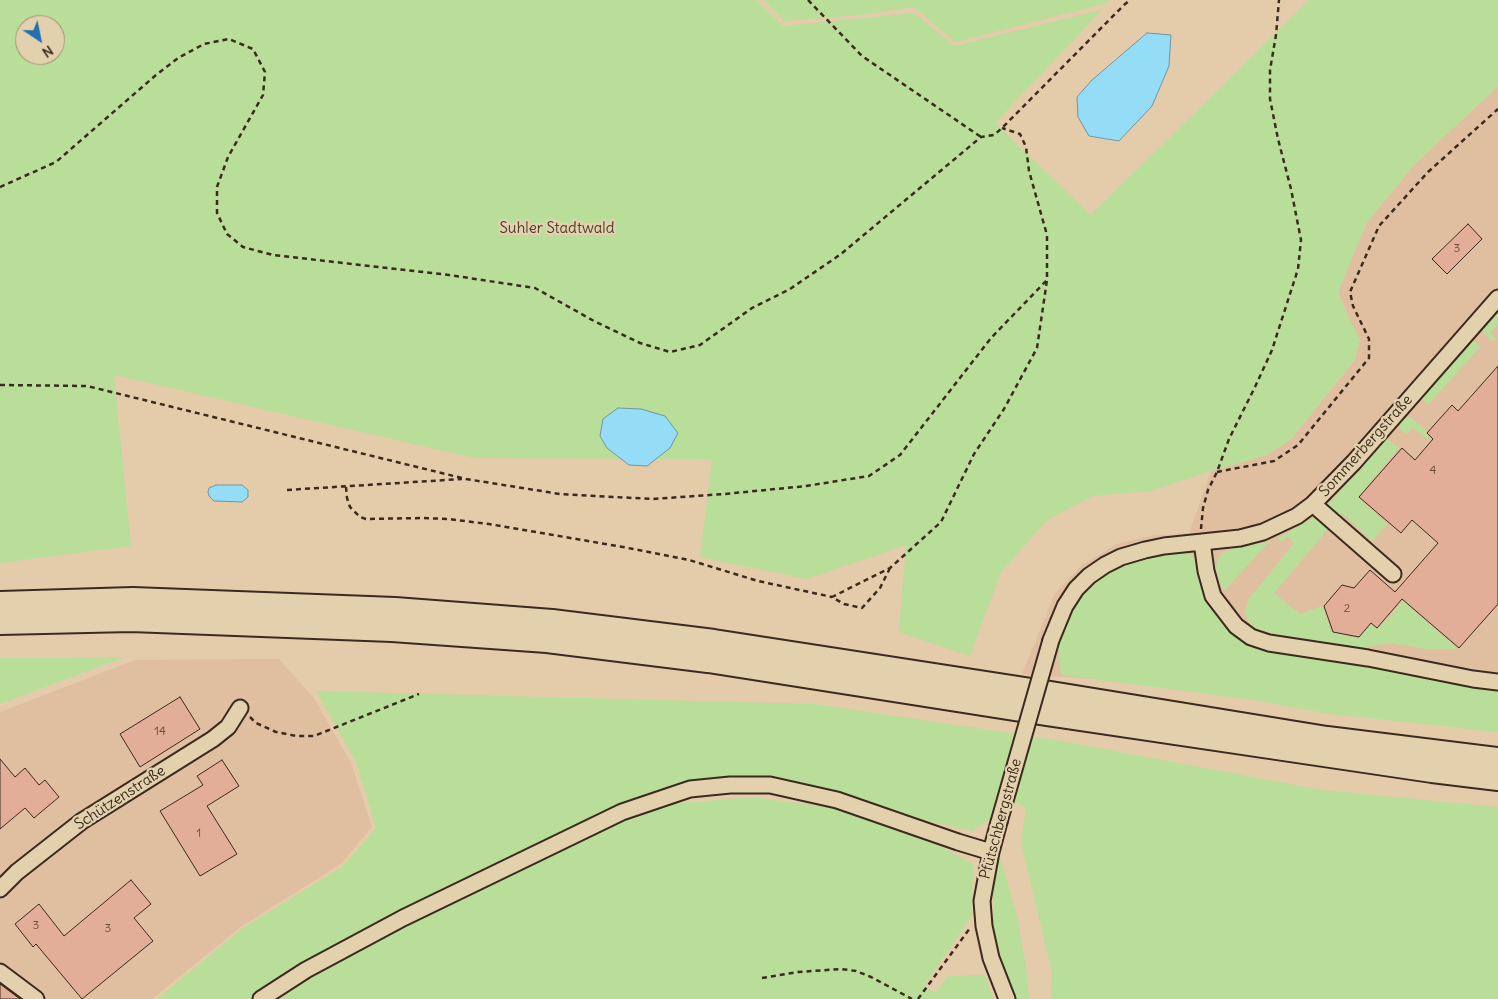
<!DOCTYPE html>
<html>
<head>
<meta charset="utf-8">
<style>
	body { margin:0 }
	#map { position:relative; width:1498px; height:999px; overflow:hidden; background:#e4cbaa; font-family:Delius,sans-serif }
	canvas { display:block }
	.north { position:absolute; left:15px; top:15px; width:50px; height:50px; box-sizing:border-box; background:#e3d1ae; border:1px solid #a08e74; border-radius:50%; rotate:146deg; font-size:14px; font-weight:700; line-height:20px; text-align:center; color:#3b2a1e }
	.north::after { content:''; display:block; margin:auto; width:18px; height:22px; background:#1f6fb2; clip-path:polygon(50% 0,100% 100%,50% 72%,0 100%) }
</style>
</head>
<body>
<div id="map">
<canvas width="1498" height="999"></canvas>
<div class="north">N</div>
</div>
<script>
const g = document.querySelector('canvas').getContext('2d');
g.lineJoin = 'round';
function fill(path, color) {
  g.fillStyle = color;
  g.fill(path, 'evenodd');
}
function toPath(rows) {
  const path = new Path2D();
  for (const r of rows) {
    path.moveTo(r[0], r[1]);
    for (let i = 2; i < r.length; i += 2) path.lineTo(r[i], r[i + 1]);
  }
  return path;
}
function stroke(path, color, width, dash) {
  g.strokeStyle = color;
  g.lineWidth = width;
  g.lineCap = dash ? 'butt' : 'round';
  g.setLineDash(dash || []);
  g.stroke(path);
}
function write(font, color, halo, rows, align = 'center') {
  g.font = font + ' Delius,sans-serif';
  g.lineWidth = 4.5;
  g.setLineDash([]);
  g.textBaseline = 'middle';
  g.strokeStyle = halo;
  g.fillStyle = color;
  for (const [text, x, y, turn = 0] of rows) {
    g.save();
    g.translate(x, y);
    g.rotate((+turn || 0) * Math.PI / 180);
    g.textAlign = isNaN(turn) ? turn : align;
    if (halo) g.strokeText(text, 0, 0);
    g.fillText(text, 0, 0);
    g.restore();
  }
}
const built = toPath([
	[1498,86,1498,708,1022,674,1055,593,1082,565,1117,544,1149,536,1189,533,1211,471,1267,455,1291,439,1355,360,1360,340,1347,314,1338,292,1367,222,1414,165],
	[279,659,314,698,351,763,372,827,341,864,242,926,152,999,0,999,0,712,135,660]
]);
const green = toPath([
	[0,0,757,0,783,26,914,13,954,46,1102,10,995,123,1091,215,1309,0,1498,0,1498,86,1414,165,1367,222,1338,292,1347,314,1360,340,1355,359,1291,439,1267,455,1211,471,1151,491,1093,496,1047,520,1001,572,970,656,899,632,906,545,807,579,700,557,712,459,474,458,114,375,131,546,0,563],
	[25,25,55,25,55,55,25,55],
	[764,0,1109,0,1103,4,955,42,914,7,860,15,784,21],
	[1498,313,1498,324,1490,333,1497,340,1492,341,1481,331],
	[1473,340,1480,347,1428,405,1422,399],
	[1406,417,1410,417,1427,431,1426,433,1429,436,1427,439,1413,428,1406,434,1400,429,1400,424],
	[1387,439,1399,448,1358,497,1387,524,1372,541,1343,514,1338,518,1325,508],
	[1317,516,1330,527,1274,593,1300,614,1322,606,1332,632,1359,638,1371,624,1378,629,1403,601,1458,649,1426,649,1392,643,1361,648,1273,634,1258,629,1249,623,1245,612,1248,600,1294,543,1287,536,1282,542,1278,538],
	[1270,541,1225,590,1222,589,1216,568,1217,561,1222,553,1231,549],
	[1181,551,1192,555,1198,564,1209,601,1227,629,1249,643,1498,688,1498,732,1330,714,1247,699,1061,675,1058,640,1077,600,1092,584,1103,574,1133,560],
	[125,657,0,704,0,658],
	[316,691,812,704,808,703,1050,739,1322,790,1498,807,1498,999,1051,999,1052,972,1021,843,1026,807,1016,803,972,831,896,814,829,790,761,779,623,805,339,942,251,999,157,999,244,927,342,867,376,828,356,762],
	[753,797,840,809,917,834,973,864,972,915,924,986,935,993,948,976,985,975,993,999,280,999,304,981,436,910,627,819,670,804],
	[1000,857,1017,916,1026,966,1029,999,1014,999,996,946,993,929,993,888,996,869]
]);
const water = toPath([
	[1147,33,1171,35,1169,66,1152,106,1119,141,1089,136,1078,117,1077,97,1092,80,1147,33],
	[618,408,641,409,665,416,678,433,670,448,647,466,629,465,607,448,600,436,603,419,618,408],
	[216,485,242,485,248,490,248,497,242,502,214,501,209,496,208,492,209,488,216,485]
]);
const building = toPath([
	[1468,224,1482,239,1447,274,1432,259,1468,224],
	[1498,366,1498,604,1459,648,1402,599,1377,628,1371,623,1359,637,1333,632,1324,606,1342,585,1354,588,1370,570,1395,592,1438,543,1412,520,1401,533,1359,497,1402,448,1415,460,1433,439,1427,433,1452,405,1458,411,1498,366],
	[180,697,200,729,140,767,120,734,180,697],
	[0,759,15,777,25,768,39,785,45,780,59,797,34,818,25,808,0,829,0,759],
	[222,760,239,786,207,806,237,854,200,876,160,811,203,785,197,776,222,760],
	[131,880,151,904,134,918,153,941,82,999,36,944,33,947,15,924,39,904,64,936,131,880],
	[0,984,20,999,0,999,0,984]
]);
const path = toPath([
	[808,0,862,56,981,137],
	[0,187,56,162,156,75,178,58,204,44,229,39,253,49,265,72,263,95,228,157,217,187,217,213,227,234,243,247,273,255,449,275,535,288,594,321,640,343,670,352,700,345,752,308,790,289,841,254,981,137,994,135,1002,128,1124,5,1130,0],
	[0,385,87,386,466,479,560,494,652,499,725,494,806,486,869,476,900,455,991,338,1047,280],
	[1217,472,1274,461,1298,445,1369,358,1369,339,1353,306,1350,292,1379,226,1428,172,1498,109],
	[346,487,347,498,350,507,360,517,366,519,423,518,448,519,489,524,623,547,689,560,758,581,832,597],
	[287,490,462,479],
	[1201,529,1203,508,1208,490,1217,472,1229,439,1255,387,1272,350,1298,269,1301,240,1291,189,1278,139,1270,99,1270,70,1276,35,1279,0],
	[890,568,880,588,862,608,844,604,832,597,890,568,941,522,974,454,1004,409,1037,348,1047,280,1047,235,1029,171,1026,147,1020,134,1002,128],
	[250,717,256,723,276,732,296,736,314,736,419,694],
	[762,978,798,972,841,969,856,971,871,977,912,999],
	[918,999,970,928]
]);
const minor = toPath([
	[1313,504,1393,574],
	[1202,542,1206,571,1213,596,1236,626,1251,637,1269,643,1368,658,1473,679,1498,682],
	[1051,640,1065,606,1076,589,1089,576,1105,565,1121,557,1145,550,1164,546,1240,538,1263,532,1297,516,1313,504,1354,462,1498,298],
	[999,822,991,852,982,901,984,926,991,958,1007,999],
	[0,889,17,872,82,821,213,739,228,727,240,708],
	[0,972,36,999],
	[261,999,306,970,403,918,622,812,690,789,730,785,770,785,837,800,958,842,991,852]
]);
const highway = toPath([
	[0,603,133,599,395,609,552,621,714,641,1051,693,1327,738,1498,759],
	[0,623,131,620,392,630,547,641,708,661,1046,714,1432,771,1498,779]
]);
const minorBridge = toPath([
	[999,822,1051,640]
]);
const numberNames = [
	["3",1457,249],
	["4",1433,471],
	["2",1347,609],
	["14",160,732],
	["1",199,834],
	["3",36,926],
	["3",108,929]
];
const parkNames = [
	["Suhler Stadtwald",557,229]
];
const streetNames = [
	["Sommerbergstraße",1366,446,-48],
	["Schützenstraße",120,798,-33],
	["Pfütschbergstraße",1001,819,-75]
];
fill(built, '#e0bfa1');
fill(green, '#b9de99');
fill(water, '#95dcf7');
stroke(water, '#7195a0', 1);
fill(building, '#e2ae97');
stroke(building, '#3b2a1e', 1);
stroke(minor, '#3b2a1e', 19);
stroke(highway, '#3b2a1e', 26);
stroke(path, '#3b2a1e', 2.5, [5, 4]);
stroke(minor, '#e3d1ae', 15);
stroke(highway, '#e3d1ae', 22);
stroke(minorBridge, '#3b2a1e', 19, []);
stroke(minorBridge, '#e3d1ae', 15);
write('12px', '#654b3c', null, numberNames);
write('15px', '#483c2a', '#e3d1ae', parkNames);
write('15px', '#3b2a1e', '#e3d1ae', streetNames);
</script>
</body>
</html>
